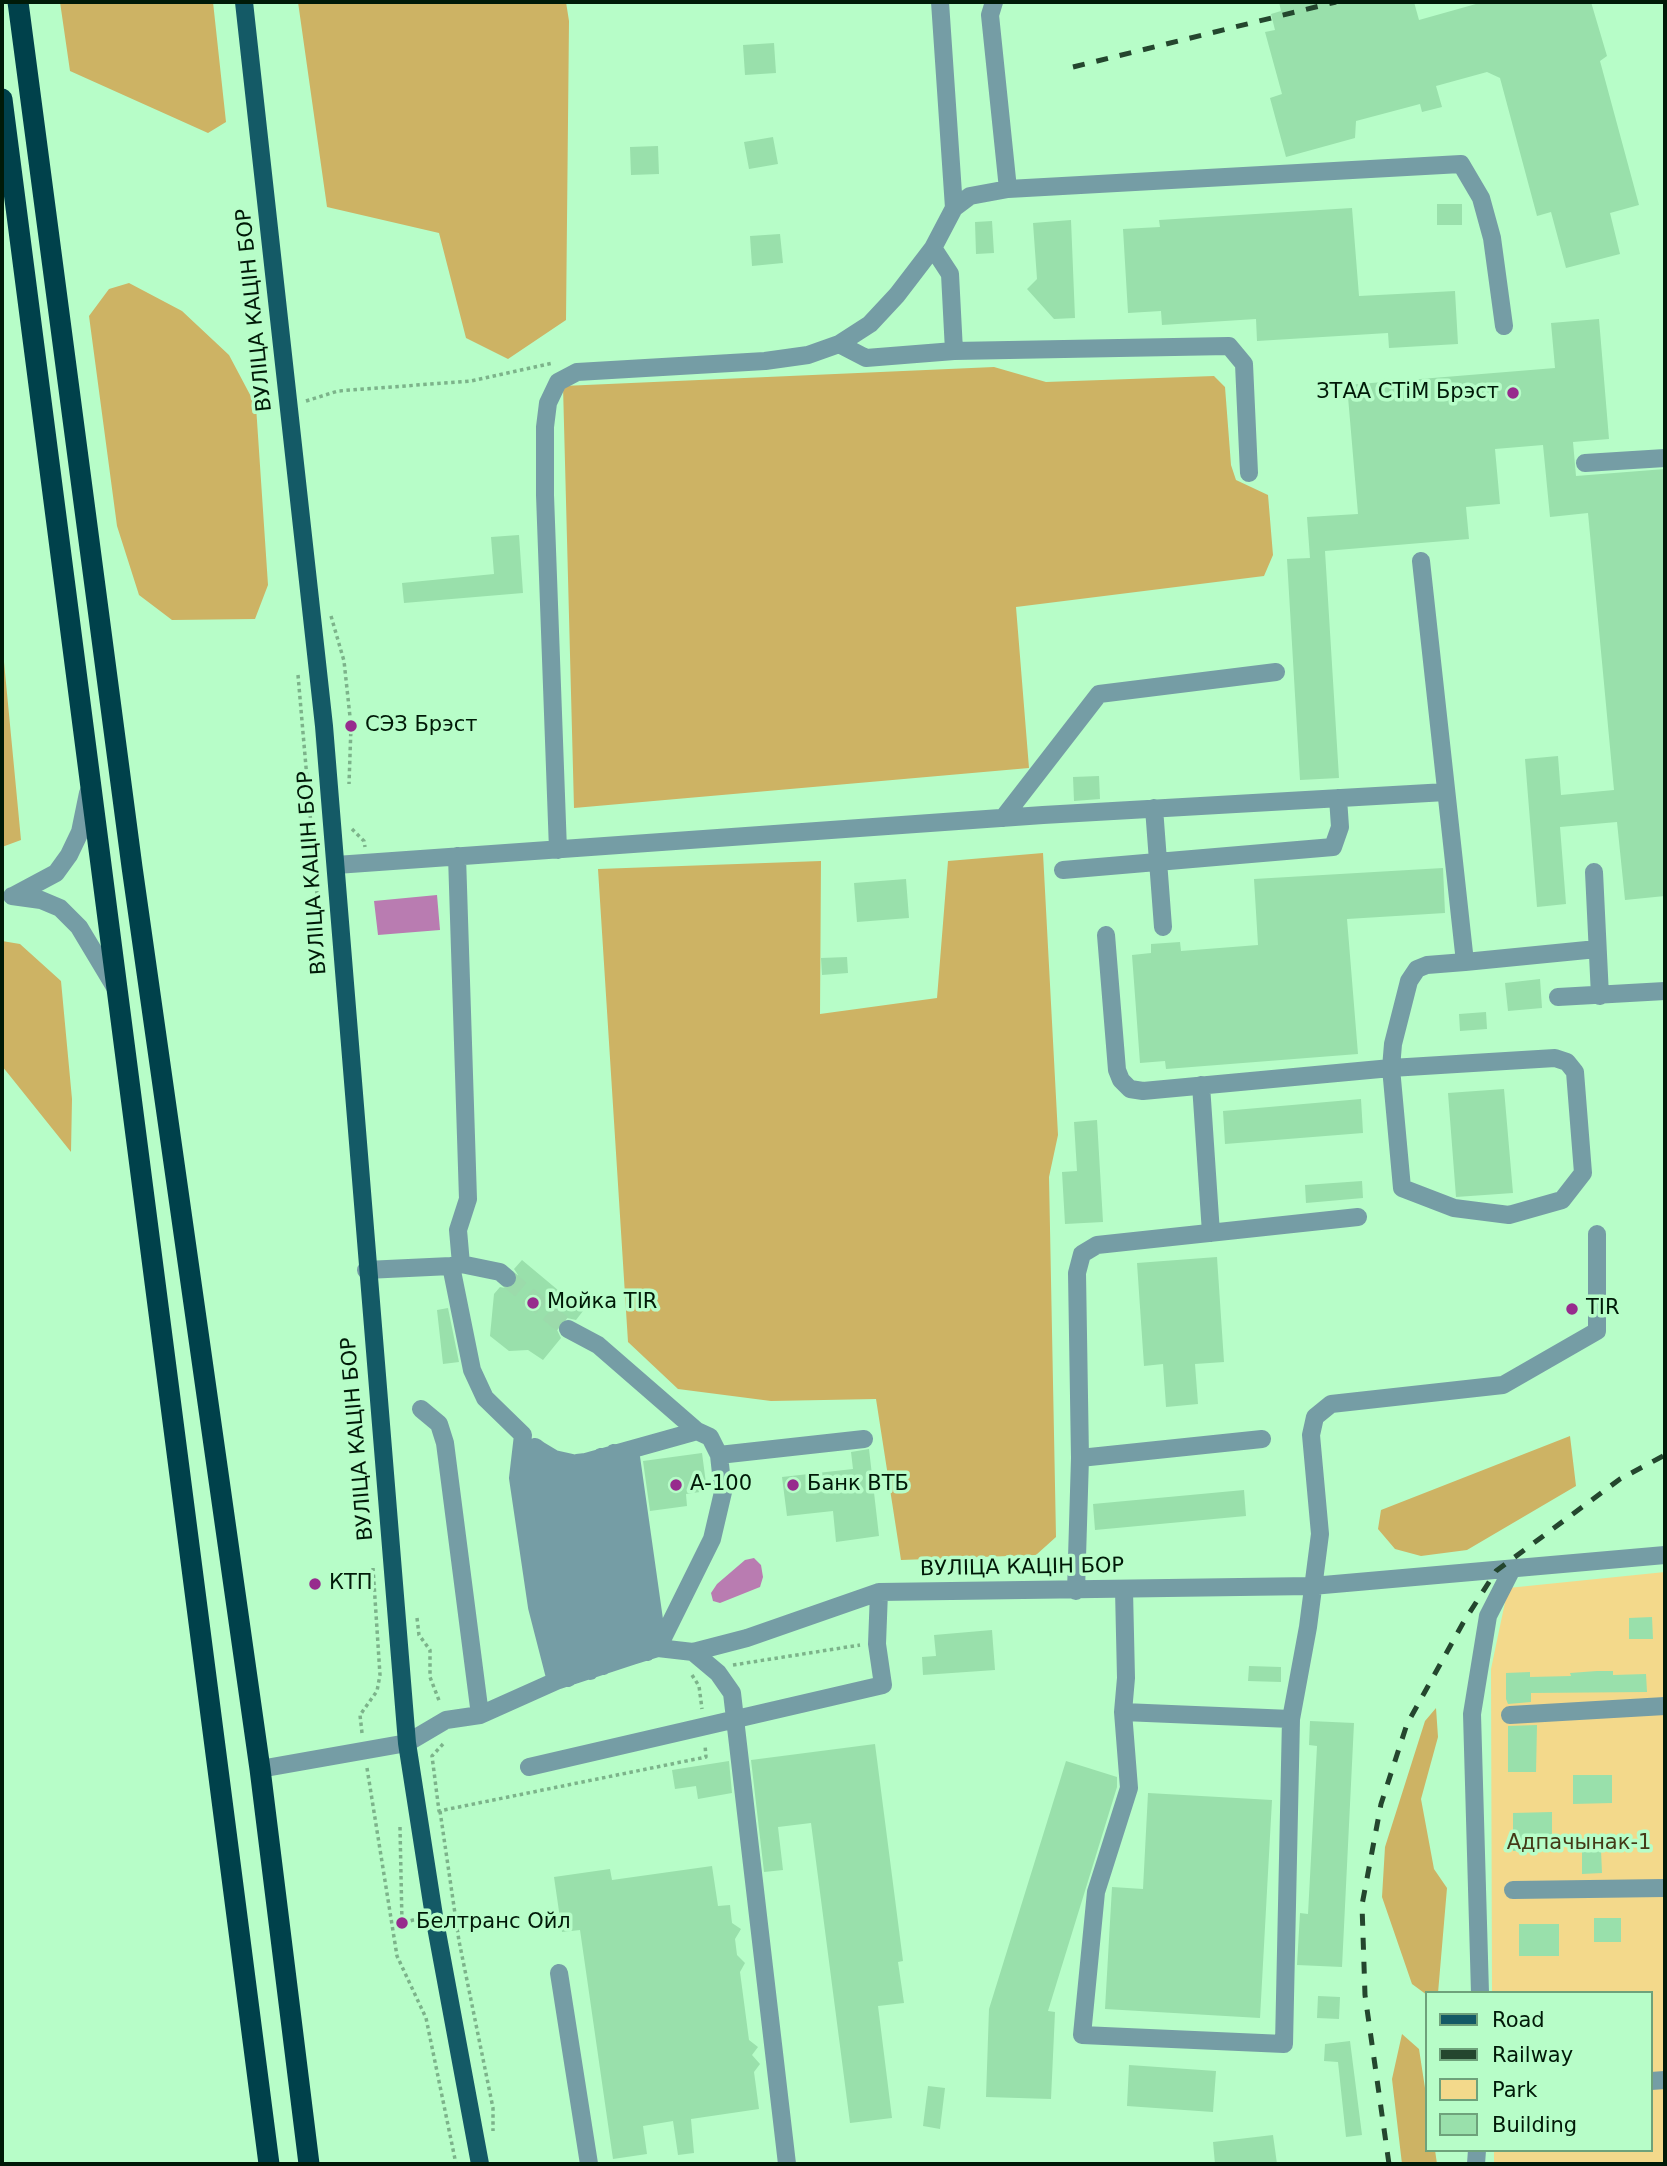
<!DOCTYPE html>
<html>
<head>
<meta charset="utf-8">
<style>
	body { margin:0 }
	#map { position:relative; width:1667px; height:2166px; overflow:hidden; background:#b7fdc8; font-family:"DejaVu Sans",sans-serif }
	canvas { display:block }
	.frame { position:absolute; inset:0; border:4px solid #001a08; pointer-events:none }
	.legend { position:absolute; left:1425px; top:1991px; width:228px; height:161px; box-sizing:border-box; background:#b7fdc8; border:2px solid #6ea27b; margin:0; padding:9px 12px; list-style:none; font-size:21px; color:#001a08 }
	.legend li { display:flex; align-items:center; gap:14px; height:35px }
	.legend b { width:35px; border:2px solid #6ea27b }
</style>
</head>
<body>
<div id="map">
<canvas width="1667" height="2166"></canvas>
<div class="frame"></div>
<ul class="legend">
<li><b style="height:9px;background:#145a66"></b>Road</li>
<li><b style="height:9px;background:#24462e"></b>Railway</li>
<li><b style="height:19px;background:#f3d98b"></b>Park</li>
<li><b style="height:19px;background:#99e0ab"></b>Building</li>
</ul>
</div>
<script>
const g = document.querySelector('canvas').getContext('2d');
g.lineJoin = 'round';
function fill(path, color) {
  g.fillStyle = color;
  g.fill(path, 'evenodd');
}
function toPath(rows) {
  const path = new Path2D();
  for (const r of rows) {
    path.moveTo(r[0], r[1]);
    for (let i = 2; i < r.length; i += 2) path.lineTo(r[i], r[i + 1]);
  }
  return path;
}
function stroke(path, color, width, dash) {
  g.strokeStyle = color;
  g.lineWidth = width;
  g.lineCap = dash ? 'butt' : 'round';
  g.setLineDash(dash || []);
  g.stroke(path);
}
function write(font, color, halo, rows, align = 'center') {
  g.font = font + ' "DejaVu Sans",sans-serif';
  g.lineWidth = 7;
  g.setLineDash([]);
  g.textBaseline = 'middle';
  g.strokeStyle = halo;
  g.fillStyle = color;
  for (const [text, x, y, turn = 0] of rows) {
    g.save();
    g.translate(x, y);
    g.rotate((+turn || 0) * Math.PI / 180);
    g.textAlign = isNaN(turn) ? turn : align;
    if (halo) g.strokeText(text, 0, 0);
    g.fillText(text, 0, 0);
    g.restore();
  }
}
const green = toPath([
	[1665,1572,1665,2164,1494,2164,1494,2150,1651,2150,1651,1993,1492,1993,1491,1669,1508,1588]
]);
const forest = toPath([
	[60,2,213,2,226,122,208,133,70,71],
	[298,2,566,2,569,21,566,320,508,359,466,338,439,233,327,207],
	[129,283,182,311,229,355,256,406,268,585,255,619,172,620,139,595,117,526,89,316,109,289],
	[994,367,1046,382,1214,376,1225,387,1231,465,1236,480,1268,495,1273,555,1264,576,1016,607,1029,768,574,808,563,386],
	[2,641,21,840,2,847],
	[1043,853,1058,1135,1049,1177,1056,1537,1036,1555,901,1560,876,1399,771,1401,678,1389,628,1342,598,869,821,861,820,1014,937,998,948,861],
	[2,941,20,944,61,981,72,1099,71,1152,2,1066],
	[1570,1436,1576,1486,1467,1550,1421,1556,1395,1549,1378,1529,1381,1510],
	[1436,1708,1438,1737,1421,1799,1434,1869,1447,1888,1438,1993,1427,1993,1427,1995,1412,1984,1382,1897,1385,1847,1425,1721],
	[1402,2034,1419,2049,1427,2101,1427,2150,1435,2150,1437,2164,1402,2164,1392,2079]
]);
const water = toPath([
	[437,895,440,930,378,935,374,901],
	[754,1558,761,1565,763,1577,760,1587,720,1603,713,1601,711,1593,717,1584,745,1560]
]);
const building = toPath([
	[1279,2,1414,2,1419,20,1483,2,1591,2,1607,56,1600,61,1639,205,1610,213,1620,254,1566,268,1551,212,1537,216,1500,78,1487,72,1436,86,1442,107,1422,112,1420,104,1356,121,1355,138,1286,157,1270,98,1282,94,1265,32,1275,30,1271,14,1281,11],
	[774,43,776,73,745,75,743,45],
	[773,137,778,164,749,169,744,142],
	[658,146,659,174,631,175,630,147],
	[1437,204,1462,204,1462,225,1437,225],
	[1352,208,1359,296,1455,291,1458,344,1389,348,1388,333,1257,341,1256,319,1162,325,1161,311,1128,313,1123,229,1160,227,1159,220],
	[1071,220,1075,318,1054,319,1027,289,1037,279,1033,223],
	[992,221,994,253,976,254,975,222],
	[780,234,783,263,752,266,750,236],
	[1599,319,1609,439,1573,442,1576,476,1665,469,1665,896,1625,900,1617,822,1560,827,1566,904,1537,907,1525,759,1558,756,1561,795,1614,790,1588,513,1550,517,1543,445,1495,449,1500,504,1466,507,1469,539,1325,551,1339,778,1300,780,1287,559,1310,558,1307,517,1358,514,1347,385,1555,368,1551,323],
	[519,535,523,593,404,603,402,583,494,574,491,537],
	[1099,776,1100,799,1074,801,1073,777],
	[1443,868,1445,913,1347,919,1358,1054,1166,1069,1165,1061,1140,1063,1132,955,1151,953,1151,944,1180,942,1181,951,1258,945,1254,879],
	[906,879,909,918,857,922,854,883],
	[847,957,848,973,822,975,821,958],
	[1540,979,1542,1008,1508,1011,1505,983],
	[1486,1012,1487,1029,1460,1031,1459,1014],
	[1504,1089,1513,1193,1456,1197,1448,1093],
	[1361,1099,1363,1133,1225,1144,1223,1111],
	[1097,1120,1103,1222,1065,1224,1062,1172,1077,1171,1074,1122],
	[1362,1181,1363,1198,1306,1203,1305,1185],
	[1217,1257,1224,1362,1195,1364,1198,1404,1166,1407,1163,1364,1144,1366,1137,1263],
	[522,1260,583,1311,576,1320,567,1318,558,1323,557,1330,561,1338,543,1360,528,1350,509,1351,490,1336,494,1294,500,1287,510,1289,516,1285,518,1275,514,1269],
	[448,1308,459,1362,443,1364,437,1310],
	[869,1449,879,1536,836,1542,833,1511,787,1516,782,1477,853,1469,851,1452],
	[702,1453,707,1491,686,1494,687,1506,650,1511,643,1461],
	[1244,1490,1246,1516,1095,1530,1093,1504],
	[1652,1617,1653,1639,1629,1639,1629,1618],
	[992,1630,995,1670,923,1675,922,1657,936,1656,934,1635],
	[1249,1666,1281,1667,1281,1682,1248,1681],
	[1597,1671,1613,1671,1613,1675,1646,1674,1647,1692,1531,1693,1531,1702,1508,1704,1506,1699,1506,1673,1530,1672,1530,1677,1571,1676,1570,1673],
	[1310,1721,1354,1723,1342,1967,1297,1965,1300,1913,1308,1914,1317,1746,1309,1745],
	[1537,1725,1536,1772,1508,1772,1508,1726],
	[875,1744,903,1961,898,1962,904,2003,878,2006,892,2118,850,2123,811,1823,778,1827,783,1870,764,1872,751,1760],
	[729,1761,732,1793,698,1799,696,1786,675,1789,672,1770],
	[1066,1761,1117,1777,1117,1787,1048,2011,1055,2012,1051,2099,986,2097,989,2009],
	[1573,1775,1612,1775,1612,1803,1573,1804],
	[1148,1793,1272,1800,1260,2018,1105,2009,1112,1887,1143,1889],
	[1552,1812,1552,1851,1513,1851,1513,1813],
	[1582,1850,1601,1850,1602,1873,1582,1874],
	[712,1866,718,1906,730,1905,732,1923,741,1929,735,1939,737,1955,745,1963,740,1972,749,2040,758,2047,752,2055,760,2064,754,2072,759,2109,691,2119,694,2153,678,2155,673,2121,643,2126,647,2154,613,2159,580,1930,562,1932,554,1877,610,1869,612,1880],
	[1594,1918,1621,1918,1621,1942,1594,1942],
	[1519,1924,1559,1924,1559,1956,1519,1956],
	[1318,1996,1340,1997,1339,2019,1317,2018],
	[1350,2041,1362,2135,1346,2137,1338,2062,1324,2061,1325,2044],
	[1129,2065,1216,2071,1213,2112,1127,2106],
	[928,2086,945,2088,940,2129,923,2126],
	[1273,2135,1277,2164,1215,2164,1213,2142]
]);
const minorTunnel = toPath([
	[507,1278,568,1329]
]);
const path = toPath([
	[306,401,338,391,471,381,553,363],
	[331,616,344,661,351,726,349,784],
	[298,675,321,940],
	[352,829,364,841,365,847],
	[417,1618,419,1635,430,1650,430,1677,440,1703],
	[733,1665,860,1645],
	[692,1675,699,1686,702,1709],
	[362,1733,360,1715,377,1691,380,1675,373,1568],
	[443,1744,432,1756,439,1811,706,1757,705,1745],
	[367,1768,397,1956,426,2018,456,2164],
	[440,1811,459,1941,493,2108,493,2131],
	[400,1827,402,1923,417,1919]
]);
const minor = toPath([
	[940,2,954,208],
	[994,2,990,15,1008,189],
	[933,248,950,274,954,351],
	[839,344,866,358,954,351,1229,346,1244,364,1249,473],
	[1585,463,1665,458],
	[1154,808,1163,927],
	[1003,818,1099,694,1276,672],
	[558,850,545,495,545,427,548,403,558,382,577,372,765,361,808,355,839,344,870,324,897,295,933,248,954,208,970,196,1008,189,1461,164,1481,198,1492,238,1504,326],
	[457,856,468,1199,458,1230,461,1264],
	[336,865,1043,815,1446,792],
	[1063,870,1333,847,1340,827,1338,798],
	[1594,872,1600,996],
	[12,896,41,900,60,908,79,927,115,987],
	[13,896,56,873,69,855,80,832,88,793],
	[1106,935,1117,1070,1121,1080,1130,1089,1143,1091,1391,1068,1555,1058,1567,1062,1575,1072,1583,1173,1562,1200,1509,1215,1454,1208,1402,1188,1391,1068,1393,1044,1409,981,1417,969,1427,965,1465,962,1421,561],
	[1465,962,1597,949],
	[1558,997,1665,991],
	[1201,1085,1211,1233],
	[451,1266,461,1264,500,1272,507,1278],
	[366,1270,451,1266,472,1370,485,1398,523,1435,518,1478,537,1607,556,1681],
	[568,1329,598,1345,697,1431],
	[421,1409,439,1424,445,1443,480,1715],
	[1262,1439,1080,1458,1077,1273,1082,1254,1097,1245,1358,1217],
	[535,1447,539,1450,575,1662],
	[539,1450,554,1459,572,1463,603,1666],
	[630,1450,657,1641],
	[614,1453,647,1652],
	[529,1454,530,1477,552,1614,568,1678],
	[719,1455,864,1439],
	[601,1457,632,1656],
	[554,1459,590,1671],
	[586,1462,697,1431,710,1437,719,1455,723,1492,712,1539,658,1648],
	[577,1463,586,1462,619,1660],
	[1076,1591,1080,1458],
	[693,1652,718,1673,732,1693,787,2164],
	[1123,1712,1291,1719,1284,2044,1082,2035,1096,1892,1129,1788,1123,1712,1126,1678,1124,1590],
	[1510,1715,1665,1706],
	[1291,1719,1308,1627,1320,1534,1311,1435,1315,1417,1331,1404,1503,1385,1597,1331,1597,1234],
	[529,1767,883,1685,877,1644,879,1592],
	[260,1769,407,1743,446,1720,480,1715,556,1681,632,1656,658,1648,693,1652,747,1638,879,1592,1312,1586,1665,1555],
	[1513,1890,1665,1888],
	[559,1973,589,2164],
	[1480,1993,1472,1714,1488,1616,1512,1569],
	[1651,2081,1665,2080],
	[1476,2164,1477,2150]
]);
const major = toPath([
	[244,2,324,726,407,1743,434,1916,480,2164]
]);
const highway = toPath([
	[18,2,132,867,260,1769,309,2164],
	[2,99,269,2164]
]);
const rail = toPath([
	[1073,67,1336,2],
	[1389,2164,1365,1995,1362,1905,1381,1804,1407,1724,1463,1623,1496,1571,1620,1479,1665,1455]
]);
const markers = [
	[1513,393,7,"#972b8d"],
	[351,726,7,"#972b8d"],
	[533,1303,7,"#972b8d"],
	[1572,1309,7,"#972b8d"],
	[676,1485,7,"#972b8d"],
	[793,1485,7,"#972b8d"],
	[315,1584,7,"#972b8d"],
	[402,1923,7,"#972b8d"]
];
const streetNames = [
	["ВУЛІЦА КАЦІН БОР",255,310,-96],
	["ВУЛІЦА КАЦІН БОР",313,873,-94],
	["ВУЛІЦА КАЦІН БОР",358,1439,-95],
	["ВУЛІЦА КАЦІН БОР",1022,1568,-1]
];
const poiNames = [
	["ЗТАА СТіМ Брэст",1499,393,"right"],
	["СЭЗ Брэст",365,726],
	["Мойка TIR",547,1303],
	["TIR",1586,1309],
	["А-100",690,1485],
	["Банк ВТБ",807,1485],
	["КТП",329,1584],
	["Белтранс Ойл",416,1923]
];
const parkNames = [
	["Адпачынак-1",1579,1844]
];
fill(green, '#f3d98b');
fill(forest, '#cdb364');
fill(water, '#b97cb1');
fill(building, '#99e0ab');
stroke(minorTunnel, '#9cdbab', 18, [18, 9]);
stroke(path, '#7cb38a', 3.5, [3.5, 3.5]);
stroke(minor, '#759da5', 18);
stroke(major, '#145a66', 18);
stroke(highway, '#00414b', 21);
stroke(rail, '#24462e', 5, [12, 12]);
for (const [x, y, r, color] of markers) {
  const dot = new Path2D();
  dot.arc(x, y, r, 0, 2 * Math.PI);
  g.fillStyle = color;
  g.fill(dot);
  stroke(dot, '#b7fdc8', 2.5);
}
write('21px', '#001a08', '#b7fdc8', streetNames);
write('21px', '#001a08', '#b7fdc8', poiNames, 'left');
write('21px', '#443917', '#b7fdc8', parkNames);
</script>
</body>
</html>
